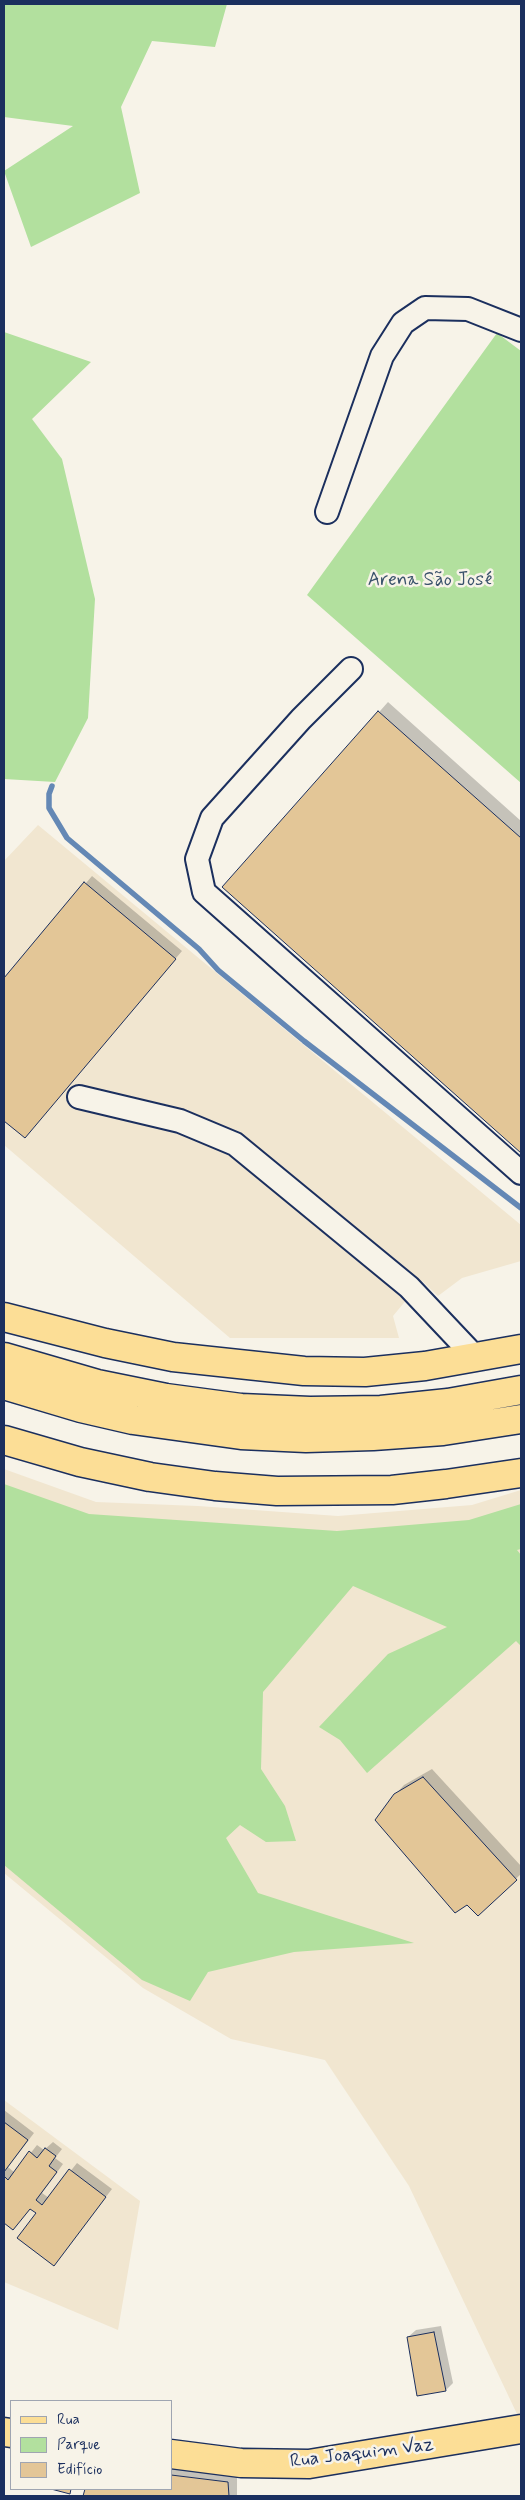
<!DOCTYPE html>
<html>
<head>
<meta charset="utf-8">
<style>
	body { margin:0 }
	#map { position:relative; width:525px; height:2500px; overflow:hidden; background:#f7f3e8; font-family:Mynerve,sans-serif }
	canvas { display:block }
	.frame { position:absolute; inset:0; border:5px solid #1b2f5e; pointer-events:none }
	.legend { position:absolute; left:10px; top:2400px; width:162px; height:90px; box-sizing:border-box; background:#f7f3e8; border:1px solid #9fa5b1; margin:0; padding:6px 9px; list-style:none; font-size:15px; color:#1b2f5e }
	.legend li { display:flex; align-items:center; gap:10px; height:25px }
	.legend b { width:25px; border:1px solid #9fa5b1 }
</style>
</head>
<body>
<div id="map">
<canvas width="525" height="2500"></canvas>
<div class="frame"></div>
<ul class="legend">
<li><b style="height:6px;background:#fcde96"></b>Rua</li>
<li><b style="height:14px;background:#b2e09e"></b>Parque</li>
<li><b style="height:14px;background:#e3c697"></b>Edifício</li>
</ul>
</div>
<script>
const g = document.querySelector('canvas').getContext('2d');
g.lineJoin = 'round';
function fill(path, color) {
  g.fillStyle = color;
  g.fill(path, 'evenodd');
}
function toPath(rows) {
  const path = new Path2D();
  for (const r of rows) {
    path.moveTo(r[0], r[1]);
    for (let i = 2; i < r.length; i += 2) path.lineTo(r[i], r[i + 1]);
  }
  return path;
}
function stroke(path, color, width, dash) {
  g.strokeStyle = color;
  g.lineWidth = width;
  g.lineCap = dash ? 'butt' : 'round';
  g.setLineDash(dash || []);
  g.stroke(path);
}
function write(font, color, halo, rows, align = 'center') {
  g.font = font + ' Mynerve,sans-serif';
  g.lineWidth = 5;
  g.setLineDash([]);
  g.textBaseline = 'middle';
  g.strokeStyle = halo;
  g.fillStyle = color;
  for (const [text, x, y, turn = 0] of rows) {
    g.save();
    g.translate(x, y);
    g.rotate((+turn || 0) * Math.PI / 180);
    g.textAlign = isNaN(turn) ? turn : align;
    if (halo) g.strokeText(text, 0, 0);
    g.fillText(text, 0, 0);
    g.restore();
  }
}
const built = toPath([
	[38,825,521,1225,521,1261,462,1278,438,1296,422,1281,393,1316,399,1338,230,1338,4,1145,4,861],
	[4,1469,96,1502,198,1506,338,1516,472,1505,521,1490,521,2414,517,2414,409,2186,325,2060,231,2039,143,1988,4,1873],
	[4,2100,140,2201,118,2330,4,2282]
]);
const green = toPath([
	[4,4,227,4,215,47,152,41,121,107,140,193,31,247,4,171,73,126,4,117],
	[4,332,91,362,32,419,62,459,95,599,88,718,55,782,4,779],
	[497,333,521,351,521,783,307,595],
	[4,1484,89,1514,337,1531,469,1520,521,1504,521,1549,517,1550,521,1555,521,1646,516,1641,367,1773,340,1740,319,1727,388,1654,447,1627,353,1586,263,1692,261,1769,285,1806,296,1841,266,1842,240,1825,226,1838,258,1893,414,1943,294,1952,208,1972,190,2001,142,1980,4,1865]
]);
const shadow = toPath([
	[388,702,521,821,521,1151,224,887],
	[92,876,182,951,25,1137,4,1119,4,980],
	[432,1769,521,1866,521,1874,478,1914,467,1903,395,1795,404,1785],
	[4,2110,34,2133,8,2167,15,2173,37,2145,44,2150,53,2142,62,2149,55,2158,63,2164,42,2193,49,2198,77,2163,112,2189,54,2264,37,2213,31,2208,13,2229,4,2222],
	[441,2326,453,2383,446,2390,408,2337,416,2330],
	[171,2465,237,2473,237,2496,84,2496,86,2489,171,2489]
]);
const stream = toPath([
	[52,786,49,794,49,808,67,838,199,949,218,970,304,1041,521,1208]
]);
const building = toPath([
	[378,711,521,838,521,1153,222,887,378,711],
	[84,882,176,959,25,1138,4,1121,4,978,84,882],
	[423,1777,517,1880,478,1916,467,1905,455,1913,375,1820,394,1794,423,1777],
	[4,2122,28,2140,4,2172,4,2122],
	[45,2148,56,2156,49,2166,57,2172,36,2200,42,2205,69,2169,106,2197,54,2266,17,2238,36,2213,30,2209,13,2230,4,2223,4,2176,8,2180,29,2151,37,2158,45,2148],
	[434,2332,446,2391,417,2396,407,2337,434,2332],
	[171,2475,228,2482,229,2496,83,2496,85,2489,171,2489,171,2475],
	[51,2489,71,2489,70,2494,51,2489]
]);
const minor = toPath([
	[327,512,382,356,403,323,425,308,468,309,521,330],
	[351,669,301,719,212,818,197,859,204,892,521,1173],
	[79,1097,180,1121,235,1144,409,1287,476,1358]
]);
const major = toPath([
	[4,1317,105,1343,173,1357,304,1371,365,1372,425,1366,521,1349],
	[4,1440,80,1462,150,1477,215,1486,277,1491,392,1490,446,1484,521,1473],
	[4,2432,11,2433],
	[171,2454,241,2463,309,2464,521,2429]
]);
const highway = toPath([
	[4,1357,97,1384,166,1398,241,1408,310,1411,381,1410,448,1403,521,1390],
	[4,1385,81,1408,133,1420,241,1435,306,1438,373,1436,443,1431,521,1419]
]);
const parkNames = [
	["Arena São José",430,581]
];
const streetNames = [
	["Rua Joaquim Vaz",362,2454,-7]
];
fill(built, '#f1e6d0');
fill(green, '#b2e09e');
fill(shadow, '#0003');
stroke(stream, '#6488b5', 5.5);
fill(building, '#e3c697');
stroke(building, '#1b2f5e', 1);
stroke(minor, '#1b2f5e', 26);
stroke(major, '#1b2f5e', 31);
stroke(highway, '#1b2f5e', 31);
stroke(minor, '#f7f3e8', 22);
stroke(major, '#fcde96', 28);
stroke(highway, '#fcde96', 28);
write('19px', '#39526b', '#f7f3e8', parkNames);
write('19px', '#1b2f5e', '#f7f3e8', streetNames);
</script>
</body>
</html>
